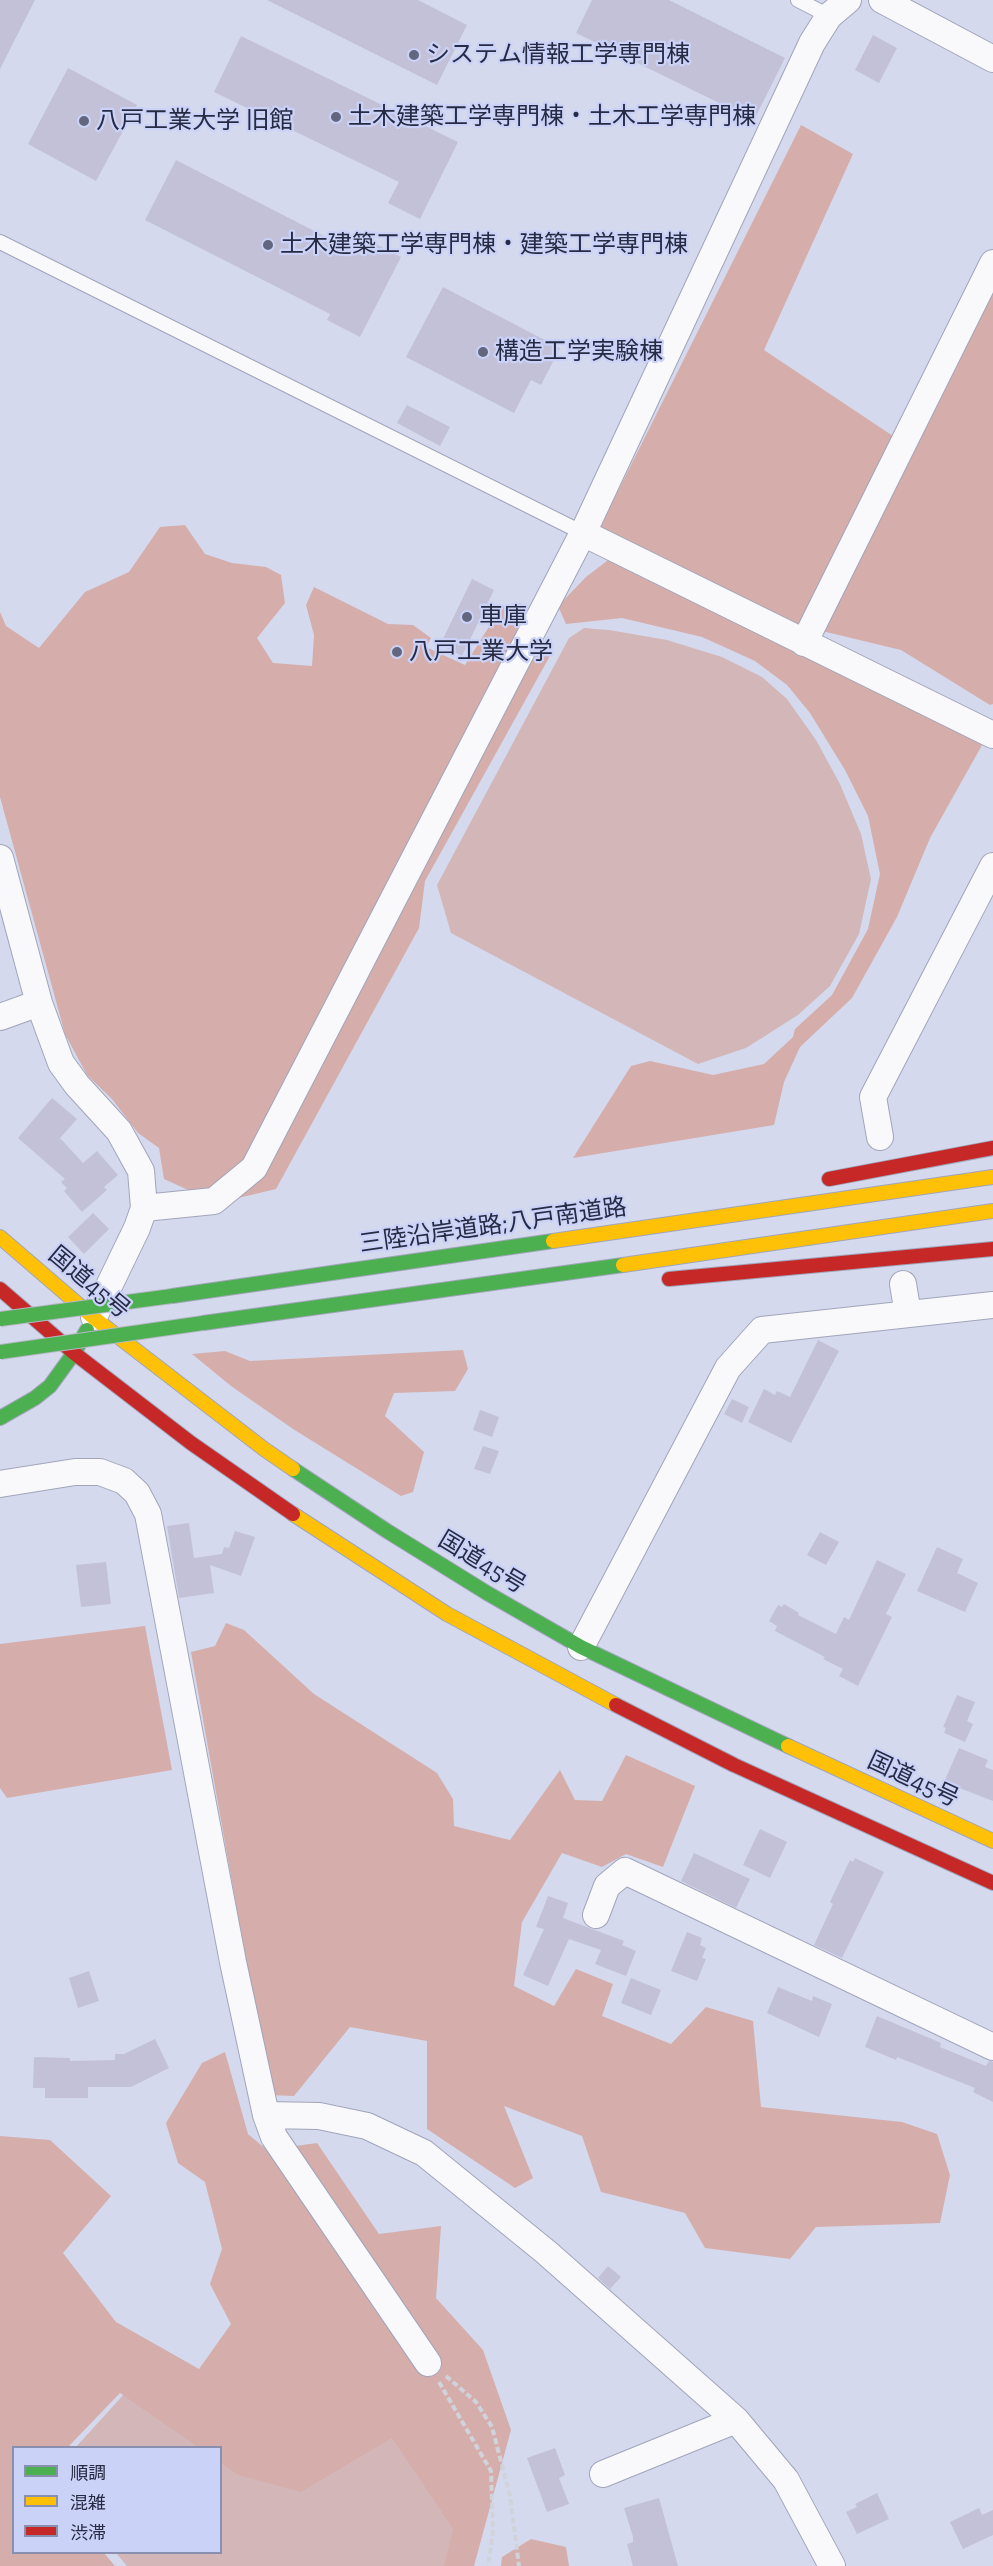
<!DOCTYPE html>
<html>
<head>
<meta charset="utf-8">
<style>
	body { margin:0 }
	#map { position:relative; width:993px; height:2566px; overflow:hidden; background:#d4d9ee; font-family:"Zilla Slab","Noto Sans JP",serif }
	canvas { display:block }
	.legend { position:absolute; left:12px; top:2446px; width:210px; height:108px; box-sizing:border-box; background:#cad2f8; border:2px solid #888faf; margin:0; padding:8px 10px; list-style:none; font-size:18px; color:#262a42 }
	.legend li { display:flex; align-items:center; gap:12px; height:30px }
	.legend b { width:30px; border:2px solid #888faf }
</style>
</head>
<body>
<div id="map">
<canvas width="993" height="2566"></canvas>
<ul class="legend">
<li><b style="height:8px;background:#4caf50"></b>順調</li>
<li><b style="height:8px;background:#ffc107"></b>混雑</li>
<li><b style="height:8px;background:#c62828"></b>渋滞</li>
</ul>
</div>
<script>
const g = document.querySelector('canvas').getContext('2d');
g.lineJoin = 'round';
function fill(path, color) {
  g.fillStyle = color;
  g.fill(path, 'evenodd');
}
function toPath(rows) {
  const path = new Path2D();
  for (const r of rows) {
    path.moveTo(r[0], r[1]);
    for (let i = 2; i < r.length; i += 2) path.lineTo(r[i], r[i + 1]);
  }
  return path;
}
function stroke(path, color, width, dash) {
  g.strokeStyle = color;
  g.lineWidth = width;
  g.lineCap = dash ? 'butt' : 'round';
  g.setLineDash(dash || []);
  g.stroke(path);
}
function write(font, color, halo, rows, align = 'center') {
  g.font = font + ' "Zilla Slab","Noto Sans JP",serif';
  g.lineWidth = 4.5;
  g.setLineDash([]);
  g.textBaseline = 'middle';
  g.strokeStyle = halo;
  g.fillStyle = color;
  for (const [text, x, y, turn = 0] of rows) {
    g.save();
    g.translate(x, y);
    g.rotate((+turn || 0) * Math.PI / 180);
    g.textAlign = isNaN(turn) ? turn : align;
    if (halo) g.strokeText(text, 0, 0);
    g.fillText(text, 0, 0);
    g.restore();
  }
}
const green = toPath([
	[584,628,609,630,667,640,722,657,762,677,787,699,816,740,840,784,861,834,871,879,859,934,830,986,798,1015,746,1048,698,1064,451,933,437,885,569,638],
	[395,2361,469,2566,127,2566,116,2553,220,2552,220,2448,75,2448,136,2381]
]);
const forest = toPath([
	[801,125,853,154,764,350,914,450,993,288,993,704,990,705,901,650,797,625,599,529],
	[185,525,205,554,232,563,266,567,281,575,285,603,257,638,273,663,312,666,314,635,306,605,314,587,388,624,413,625,431,638,426,647,465,665,502,606,521,603,551,654,425,881,419,928,276,1189,226,1201,186,1189,164,1179,159,1148,138,1133,112,1099,87,1075,65,1034,0,797,0,612,6,626,39,648,85,592,129,572,160,527],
	[612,557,986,738,930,838,897,917,852,998,800,1047,784,1082,774,1125,573,1158,631,1066,650,1061,713,1075,764,1064,793,1037,795,1029,832,995,868,929,880,874,868,816,845,770,810,713,787,685,755,661,702,637,622,618,566,624,558,606,586,577],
	[463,1350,468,1369,455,1391,394,1393,385,1416,424,1452,413,1492,401,1496,293,1429,231,1386,192,1354,225,1351,250,1361],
	[226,1623,244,1630,314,1694,437,1773,453,1799,454,1826,510,1840,560,1770,575,1800,602,1801,626,1755,695,1786,663,1867,626,1854,602,1867,562,1853,522,1922,514,1986,554,2006,576,1969,613,1984,602,2016,671,2044,706,2007,753,2021,761,2107,902,2122,937,2134,950,2175,940,2223,816,2227,790,2259,705,2248,685,2213,601,2192,582,2136,504,2106,533,2178,515,2188,427,2129,427,2041,350,2027,294,2096,270,2095,191,1652,215,1646],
	[145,1626,172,1770,7,1798,0,1788,0,1644],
	[225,2052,248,2134,267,2150,317,2143,379,2234,441,2226,436,2298,483,2350,511,2430,474,2566,444,2566,453,2529,392,2438,301,2492,238,2475,221,2463,220,2448,198,2447,120,2393,68,2447,14,2448,14,2552,104,2553,115,2566,0,2566,0,2136,50,2140,111,2196,63,2253,116,2322,199,2369,231,2324,210,2284,222,2249,205,2182,178,2163,166,2123,202,2063],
	[531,2539,566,2547,569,2566,501,2566,502,2557]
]);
const building = toPath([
	[0,0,35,0,0,69],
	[267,0,418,0,467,25,437,85],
	[592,0,669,0,785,58,754,120,576,33],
	[873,35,897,48,879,83,855,70],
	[241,36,458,142,420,219,388,203,399,182,214,92],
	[68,68,137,105,96,181,28,144],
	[176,160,361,255,368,240,401,257,360,337,327,320,330,314,145,220],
	[443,287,560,348,541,385,531,380,514,413,406,357],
	[407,405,450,427,440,446,397,423],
	[472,579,494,590,462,656,440,645],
	[52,1098,77,1119,60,1138,83,1163,97,1151,118,1175,104,1187,107,1190,82,1212,64,1191,67,1188,61,1182,65,1179,18,1138],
	[93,1213,109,1229,84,1254,68,1237],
	[818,1340,839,1351,791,1443,748,1422,764,1389,775,1395,777,1391,790,1397],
	[732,1399,749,1407,742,1423,724,1414],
	[480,1410,499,1417,492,1437,473,1430],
	[483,1446,499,1451,490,1474,474,1469],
	[189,1523,194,1558,222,1554,224,1547,229,1548,235,1531,255,1537,241,1576,210,1565,214,1593,179,1598,167,1526],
	[820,1532,839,1542,826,1565,807,1555],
	[937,1547,963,1559,957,1573,978,1583,965,1612,917,1591],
	[877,1560,906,1574,886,1614,892,1617,858,1686,839,1676,843,1669,823,1659,825,1657,775,1631,777,1626,769,1621,778,1605,782,1607,784,1604,799,1613,798,1615,836,1634,844,1617,849,1620],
	[106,1562,111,1604,81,1607,76,1565],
	[957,1695,975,1702,967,1721,973,1724,965,1742,944,1733,946,1728,943,1727],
	[959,1748,988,1760,985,1767,993,1770,993,1801,944,1782],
	[760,1829,787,1842,770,1878,743,1865],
	[694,1853,750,1879,736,1908,681,1881],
	[855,1858,884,1872,842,1958,814,1945,833,1904,830,1902,850,1860,853,1862],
	[548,1896,568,1903,563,1918,624,1941,622,1945,636,1951,626,1976,595,1964,601,1950,569,1939,548,1986,523,1975,544,1929,536,1927],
	[687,1932,702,1938,700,1945,706,1948,702,1958,706,1959,697,1981,671,1971],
	[89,1971,99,2001,78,2008,69,1978],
	[631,1978,661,1990,651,2015,621,2003],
	[778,1987,812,2001,813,1996,832,2004,819,2037,767,2013],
	[877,2016,941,2043,940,2047,986,2066,989,2061,993,2062,993,2102,973,2092,975,2088,897,2057,896,2060,865,2047],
	[155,2039,169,2068,131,2087,88,2087,88,2098,45,2098,45,2088,33,2088,34,2057,70,2058,70,2061,115,2060,115,2054,124,2054],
	[608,2266,621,2277,610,2289,598,2278],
	[555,2448,565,2475,559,2478,569,2504,547,2512,527,2458],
	[877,2493,889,2519,857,2534,846,2512,857,2507,855,2504],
	[659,2498,678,2566,633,2566,627,2544,633,2542,633,2537,624,2508],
	[979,2508,982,2515,993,2510,993,2535,963,2549,950,2522]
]);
const path = toPath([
	[446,2376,476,2402,492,2427,510,2496,519,2566],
	[439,2382,491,2471,493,2532,488,2566]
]);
const lane = toPath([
	[798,0,829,16],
	[0,242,583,533]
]);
const street = toPath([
	[882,0,993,59],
	[583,533,993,735],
	[804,643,993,263],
	[0,858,39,1003,61,1063,77,1085,119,1131,141,1171,144,1208,137,1228,94,1317],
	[0,1017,39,1003],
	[880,1137,873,1097,993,866],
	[144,1208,214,1201,254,1168,583,533,812,43,829,16,848,0],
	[903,1284,908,1314],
	[0,1484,75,1472,100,1472,124,1481,137,1493,148,1514,233,1962,266,2115,274,2137,428,2363],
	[581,1647,728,1368,762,1330,993,1305],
	[596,1915,607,1886,625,1871,993,2047],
	[266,2115,319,2116,367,2126,424,2153,546,2252,736,2420,786,2480,832,2566],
	[603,2474,736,2420]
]);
const fast = toPath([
	[172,1296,553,1241],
	[203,1323,623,1265],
	[0,1418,35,1398,50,1386,74,1353,87,1330],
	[293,1469,387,1531,487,1593,581,1647,788,1746]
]);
const slow = toPath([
	[0,1237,94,1318,264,1449,293,1469],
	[553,1241,993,1177],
	[623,1265,993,1211],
	[293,1514,447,1614,616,1705],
	[788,1746,993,1841]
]);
const jam = toPath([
	[829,1179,993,1148],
	[669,1279,993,1249],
	[0,1289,74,1353,191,1443,293,1514],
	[616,1705,734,1765,993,1883]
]);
const fastBridge = toPath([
	[0,1319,172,1296],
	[0,1352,203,1323]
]);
const markers = [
	[414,55,6,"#63677e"],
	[336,117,6,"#63677e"],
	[84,121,6,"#63677e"],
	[268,245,6,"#63677e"],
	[483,352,6,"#63677e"],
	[467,617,6,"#63677e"],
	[397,652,6,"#63677e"]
];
const poiNames = [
	["システム情報工学専門棟",426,55],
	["土木建築工学専門棟・土木工学専門棟",348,117],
	["八戸工業大学 旧館",96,121],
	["土木建築工学専門棟・建築工学専門棟",280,245],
	["構造工学実験棟",495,352],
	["車庫",479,617],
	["八戸工業大学",409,652]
];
const streetNames = [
	["三陸沿岸道路;八戸南道路",493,1226,-8],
	["国道45号",89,1283,40],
	["国道45号",482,1563,31],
	["国道45号",913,1780,25]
];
fill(green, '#d3b7b8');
fill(forest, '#d5aeab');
fill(building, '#c2c1d8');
stroke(lane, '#a1a5b9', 16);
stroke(street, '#a1a5b9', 28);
stroke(fast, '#a1a5b9', 16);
stroke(slow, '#a1a5b9', 16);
stroke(jam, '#a1a5b9', 16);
stroke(path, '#d1d3da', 4, [6, 3]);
stroke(lane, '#f9f9fc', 14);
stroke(street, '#f9f9fc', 26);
stroke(fast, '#4caf50', 14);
stroke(slow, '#ffc107', 14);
stroke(jam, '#c62828', 14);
stroke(fastBridge, '#b5b7c4', 16, []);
stroke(fastBridge, '#4caf50', 14);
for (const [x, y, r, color] of markers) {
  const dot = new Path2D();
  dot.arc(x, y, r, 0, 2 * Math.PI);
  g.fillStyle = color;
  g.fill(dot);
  stroke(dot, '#cad2f8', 2);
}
write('24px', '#262a42', '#cad2f8', poiNames, 'left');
write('24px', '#262a42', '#cad2f8', streetNames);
</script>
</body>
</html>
